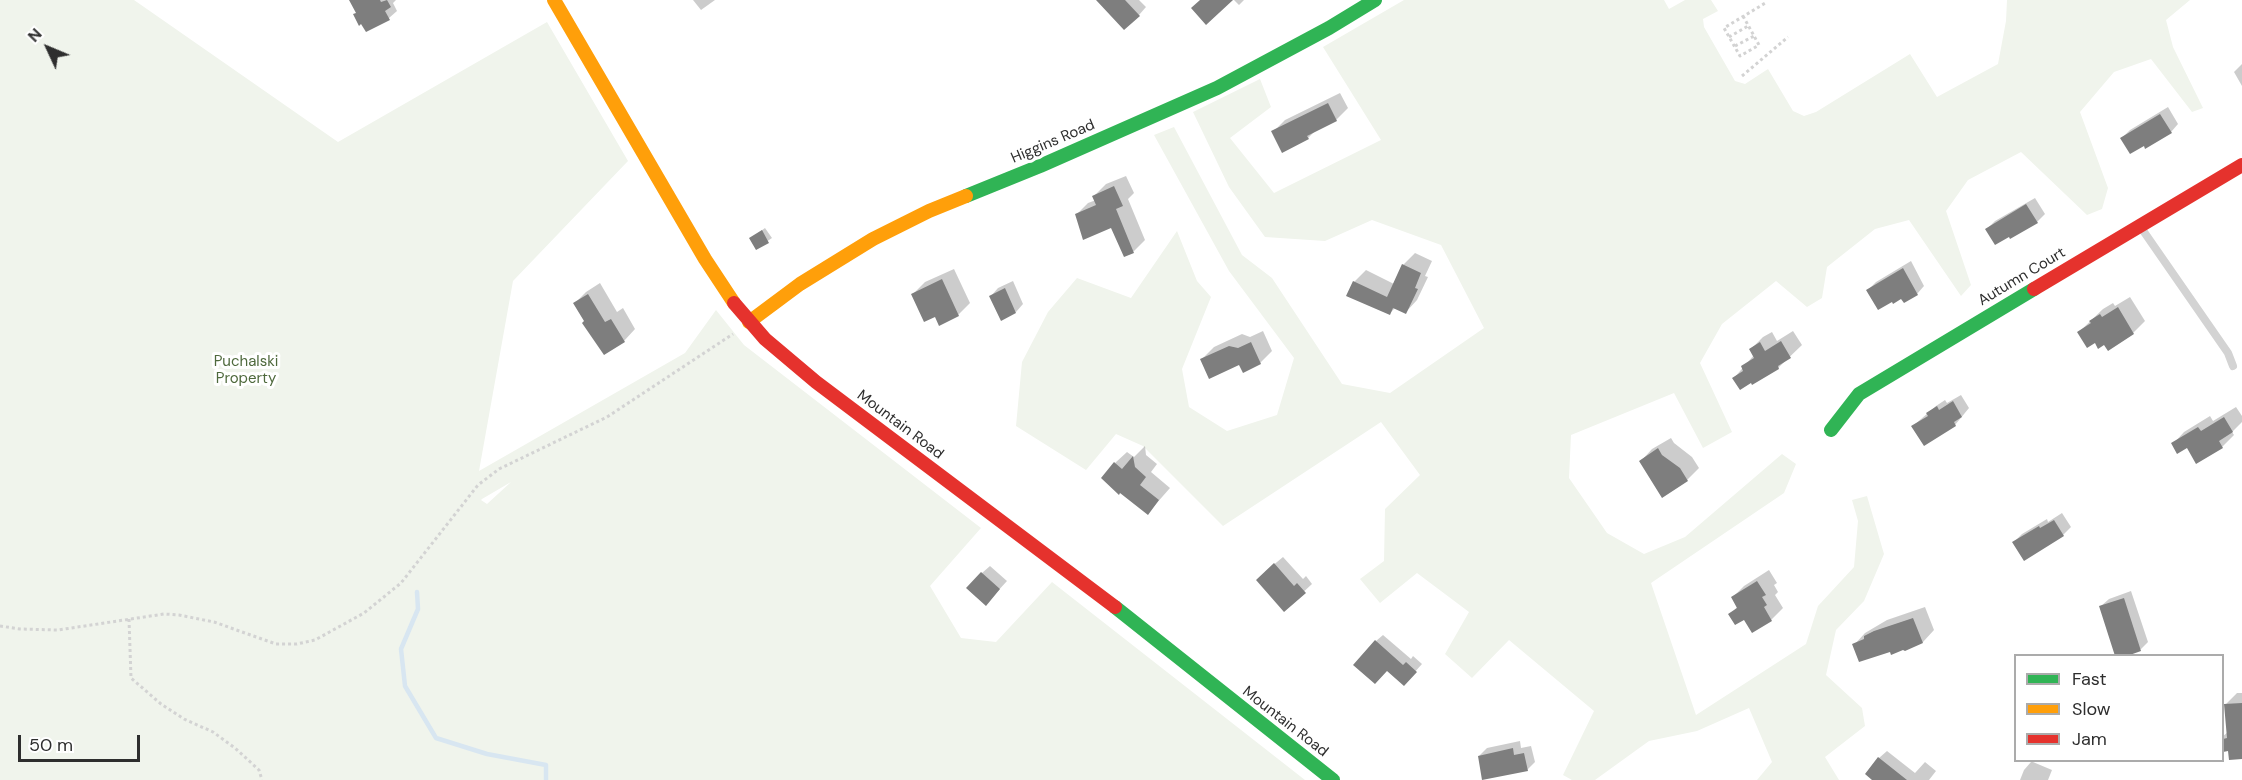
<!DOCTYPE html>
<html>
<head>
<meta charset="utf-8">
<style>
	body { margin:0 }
	#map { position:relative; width:2242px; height:780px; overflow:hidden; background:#fff; font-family:"DM Sans",sans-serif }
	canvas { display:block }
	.legend { position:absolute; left:2014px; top:654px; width:210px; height:108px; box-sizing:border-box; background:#fff; border:2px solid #ababab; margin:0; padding:8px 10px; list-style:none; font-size:18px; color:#2e2e2e }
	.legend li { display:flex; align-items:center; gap:12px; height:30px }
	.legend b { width:30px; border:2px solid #ababab }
	.north { position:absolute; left:18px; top:18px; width:60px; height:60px; -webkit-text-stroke:4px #fff; paint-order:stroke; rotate:314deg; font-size:16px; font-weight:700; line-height:24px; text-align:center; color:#2e2e2e }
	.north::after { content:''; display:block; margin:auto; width:21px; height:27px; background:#2e2e2e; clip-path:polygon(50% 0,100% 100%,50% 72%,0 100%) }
	.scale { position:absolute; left:18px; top:735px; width:122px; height:27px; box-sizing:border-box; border:3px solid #2e2e2e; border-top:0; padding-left:8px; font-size:18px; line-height:21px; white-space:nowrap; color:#2e2e2e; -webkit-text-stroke:4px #fff; paint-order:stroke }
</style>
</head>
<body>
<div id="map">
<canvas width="2242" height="780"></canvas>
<ul class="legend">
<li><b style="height:8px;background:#30b455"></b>Fast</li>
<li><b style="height:8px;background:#ff9f0a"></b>Slow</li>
<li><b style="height:8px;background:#e5322d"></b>Jam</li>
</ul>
<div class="north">N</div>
<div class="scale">50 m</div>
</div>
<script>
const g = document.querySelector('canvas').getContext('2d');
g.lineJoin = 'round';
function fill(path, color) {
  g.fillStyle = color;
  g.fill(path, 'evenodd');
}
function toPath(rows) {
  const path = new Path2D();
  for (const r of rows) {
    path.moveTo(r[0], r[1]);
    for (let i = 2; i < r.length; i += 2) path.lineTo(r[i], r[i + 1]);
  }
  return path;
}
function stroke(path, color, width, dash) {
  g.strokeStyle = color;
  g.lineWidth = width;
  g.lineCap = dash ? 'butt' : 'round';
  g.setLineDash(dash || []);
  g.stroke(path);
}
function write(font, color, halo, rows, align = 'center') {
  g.font = font + ' "DM Sans",sans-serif';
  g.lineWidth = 6;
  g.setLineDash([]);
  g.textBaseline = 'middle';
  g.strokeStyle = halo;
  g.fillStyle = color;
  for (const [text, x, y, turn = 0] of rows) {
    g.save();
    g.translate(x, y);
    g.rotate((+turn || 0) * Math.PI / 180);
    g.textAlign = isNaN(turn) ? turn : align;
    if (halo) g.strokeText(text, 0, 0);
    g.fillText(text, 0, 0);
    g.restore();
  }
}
const green = toPath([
	[0,0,134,0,338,142,547,22,628,161,513,281,479,471,685,353,716,310,744,345,981,528,930,586,961,638,996,642,1052,582,1305,780,0,780],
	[511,482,487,504,481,500,482,499],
	[1404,0,1664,0,1669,9,1685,0,1711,0,1718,11,1703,19,1704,27,1735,81,1745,84,1768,69,1793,111,1804,116,1816,112,1910,54,1937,97,1998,64,2006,21,2007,0,2190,0,2166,20,2173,47,2203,108,2192,112,2151,59,2114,72,2080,112,2108,188,2102,209,2087,215,2021,152,1968,180,1946,211,1971,285,1961,296,1909,220,1875,229,1827,267,1822,298,1807,307,1776,281,1722,324,1700,363,1732,432,1703,448,1674,393,1571,435,1569,478,1607,533,1644,554,1685,537,1782,454,1796,464,1784,493,1651,583,1696,715,1806,644,1818,606,1854,567,1858,521,1852,500,1867,496,1884,554,1864,601,1836,630,1826,675,1862,708,1865,726,1825,757,1839,780,1757,780,1772,762,1749,708,1697,731,1649,741,1595,780,1572,780,1563,775,1594,711,1509,640,1472,678,1445,654,1469,612,1417,573,1380,603,1360,579,1384,561,1385,509,1420,475,1381,422,1223,526,1143,446,1116,434,1086,470,1016,426,1022,362,1048,312,1077,278,1131,298,1177,231,1197,281,1211,297,1182,369,1189,407,1227,431,1277,415,1294,358,1229,271,1154,135,1174,127,1242,255,1272,278,1342,384,1390,393,1484,328,1441,245,1372,220,1325,241,1265,237,1229,187,1193,112,1260,79,1271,107,1230,138,1274,193,1381,140,1323,47]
]);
const shadow = toPath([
	[351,0,396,0,393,3,397,11,389,18,357,13],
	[693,0,715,0,701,10],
	[1098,0,1139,0,1146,7,1139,15],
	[1234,0,1244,0,1239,5],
	[2242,64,2242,86,2234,72],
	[1340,93,1348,108,1336,120,1315,131,1308,138,1273,132,1285,120],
	[2168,107,2178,124,2171,132,2144,144,2122,138,2130,130],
	[1126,176,1134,193,1128,199,1145,240,1134,251,1124,255,1112,226,1076,215,1088,203,1096,200,1094,196,1106,184],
	[2035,198,2045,214,2037,222,1987,229,1995,221],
	[765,228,772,238,757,248,751,238],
	[1415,253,1432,261,1425,276,1428,277,1417,300,1406,312,1396,307,1389,314,1354,282,1366,270,1394,284,1403,265],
	[1911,261,1924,286,1917,294,1902,297,1868,290,1876,282],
	[954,269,970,303,958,315,936,315,913,294,925,282],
	[1013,281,1023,304,1016,312,991,296,998,288],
	[600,283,617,312,623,308,635,329,624,341,586,321,575,303,586,292],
	[2130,297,2145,321,2133,333,2105,343,2095,341,2079,332,2103,309,2113,303,2115,306],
	[1263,331,1272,351,1260,363,1240,363,1202,359,1214,347,1242,334,1250,337],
	[1793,331,1802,345,1778,368,1734,378,1754,355,1751,349,1763,337,1772,332,1777,341],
	[1961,395,1969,408,1955,425,1913,426,1936,406,1945,400,1947,403],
	[2236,407,2242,416,2242,422,2232,432,2234,435,2222,447,2173,444,2184,432,2210,416,2213,421],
	[1671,438,1674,443,1692,457,1699,468,1687,480,1641,461,1652,449],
	[1145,446,1146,455,1157,464,1151,472,1170,488,1148,513,1115,463,1127,452,1134,457],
	[2062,513,2071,527,2063,535,2014,542,2022,534,2047,519,2048,522],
	[1283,557,1303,579,1306,576,1312,584,1284,610,1265,572],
	[990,566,1007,581,986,604,982,573],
	[1769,570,1777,583,1774,585,1778,592,1775,595,1783,608,1771,620,1753,631,1744,618,1730,615,1738,606,1732,598,1744,586],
	[2131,591,2148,642,2141,649,2122,656,2101,606,2109,599],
	[1925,607,1934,630,1923,642,1891,650,1854,645,1865,633,1887,620],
	[1383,635,1411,659,1413,656,1422,664,1404,684,1376,641],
	[2237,693,2242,693,2242,758,2229,750,2222,750,2222,737,2228,732,2225,705],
	[1520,741,1521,748,1531,746,1535,762,1527,770,1479,756,1487,748],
	[1887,751,1915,773,1925,762,1936,771,1929,780,1874,780,1879,758],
	[2026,760,2035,760,2033,762,2052,770,2048,780,2020,780,2024,770,2031,762]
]);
const stream = toPath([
	[417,592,418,609,401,649,405,686,436,738,487,754,546,765,546,780]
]);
const building = toPath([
	[349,0,380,0,381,2,387,0,391,7,385,11,390,20,366,32,361,24,359,26,353,14,356,13],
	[1096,0,1125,0,1140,16,1124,30],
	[1200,0,1233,0,1206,25,1191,8],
	[1328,103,1337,121,1307,136,1309,139,1282,153,1271,131],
	[2160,114,2172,133,2145,149,2144,146,2130,154,2120,138],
	[1114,186,1123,206,1116,209,1134,253,1124,257,1111,228,1083,240,1075,214,1096,205,1092,196],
	[2026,204,2038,223,2010,239,2009,237,1995,245,1985,229],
	[762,230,769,243,756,250,749,238],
	[1402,264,1421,273,1415,288,1418,289,1406,314,1393,308,1390,315,1346,296,1353,281,1387,297],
	[1903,268,1918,295,1904,303,1901,299,1893,304,1892,302,1878,310,1866,290],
	[942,279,959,316,939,326,935,317,924,322,911,294],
	[1005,288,1016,313,1001,321,989,296],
	[588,294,605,322,611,319,625,342,604,355,582,323,584,321,573,303],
	[2118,307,2134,334,2108,351,2104,345,2098,349,2095,343,2087,348,2077,332,2091,323,2089,321,2100,314,2102,317],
	[1781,341,1791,358,1778,366,1779,369,1752,385,1751,383,1740,390,1732,378,1743,371,1741,366,1754,358,1749,349,1760,342,1765,351],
	[1251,342,1261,364,1243,373,1239,365,1209,379,1200,359,1229,346,1238,348],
	[1953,401,1962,417,1954,422,1956,426,1924,446,1911,426,1928,416,1926,413,1937,406,1939,410],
	[2224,417,2233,432,2219,441,2223,448,2196,464,2187,448,2177,454,2171,443,2198,427,2201,431],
	[1658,448,1662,455,1680,468,1688,481,1662,498,1639,461],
	[1133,456,1135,467,1146,477,1140,485,1159,500,1148,515,1120,493,1119,495,1101,478,1114,462,1122,469],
	[2054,520,2064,536,2024,561,2012,542,2039,526,2040,528],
	[1274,563,1294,586,1297,583,1306,593,1284,612,1256,580],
	[981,572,1000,589,986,606,966,588],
	[1757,581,1766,595,1762,597,1767,605,1764,607,1772,621,1752,633,1744,620,1735,625,1728,614,1737,608,1731,597],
	[2124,598,2141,651,2127,656,2115,656,2099,606],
	[1913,618,1923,643,1905,651,1903,650,1891,655,1890,652,1859,662,1852,644,1864,639,1864,636,1874,631],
	[1375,640,1403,665,1406,662,1417,672,1404,686,1387,671,1375,684,1353,665],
	[2242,703,2242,759,2229,760,2228,751,2223,752,2223,739,2227,738,2224,704],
	[1513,748,1514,755,1524,753,1528,771,1482,780,1478,756],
	[1878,757,1907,780,1872,780,1865,774]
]);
const path = toPath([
	[1743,16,1759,45,1740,56,1724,28,1767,2],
	[1729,37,1748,26],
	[1735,46,1754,36],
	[1742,76,1788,37],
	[129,619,131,678,161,704,184,719,213,732,235,748,259,770,262,780],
	[0,626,20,629,58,630,164,614,179,615,214,622,276,644,297,644,315,640,364,613,401,583,478,485,499,469,607,417,733,334]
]);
const lane = toPath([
	[2142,229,2228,353,2233,366]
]);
const fast = toPath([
	[966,196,1040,166,1217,88,1329,28,1375,0],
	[1831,430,1859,394,2034,289],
	[1115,607,1333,780]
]);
const slow = toPath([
	[554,0,705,259,734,303],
	[749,322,800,284,873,239,929,211,966,196]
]);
const jam = toPath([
	[2034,289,2242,165],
	[734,303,765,339,816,382,1115,607]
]);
const streetNames = [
	["Higgins Road",1053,142,-23],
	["Autumn Court",2022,277,-31],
	["Mountain Road",900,425,37],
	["Mountain Road",1285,722,38]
];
const parkNames = [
	["Puchalski",246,362],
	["Property",246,379]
];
fill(green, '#f0f4ec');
fill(shadow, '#0003');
stroke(stream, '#d8e6f1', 4.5);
fill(building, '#7e7e7e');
stroke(path, '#d3d3d3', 3, [3, 3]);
stroke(lane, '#d3d3d3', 8);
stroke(fast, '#30b455', 14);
stroke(slow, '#ff9f0a', 14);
stroke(jam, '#e5322d', 14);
write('15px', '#2e2e2e', '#fff', streetNames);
write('15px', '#4e693c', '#fff', parkNames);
</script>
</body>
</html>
